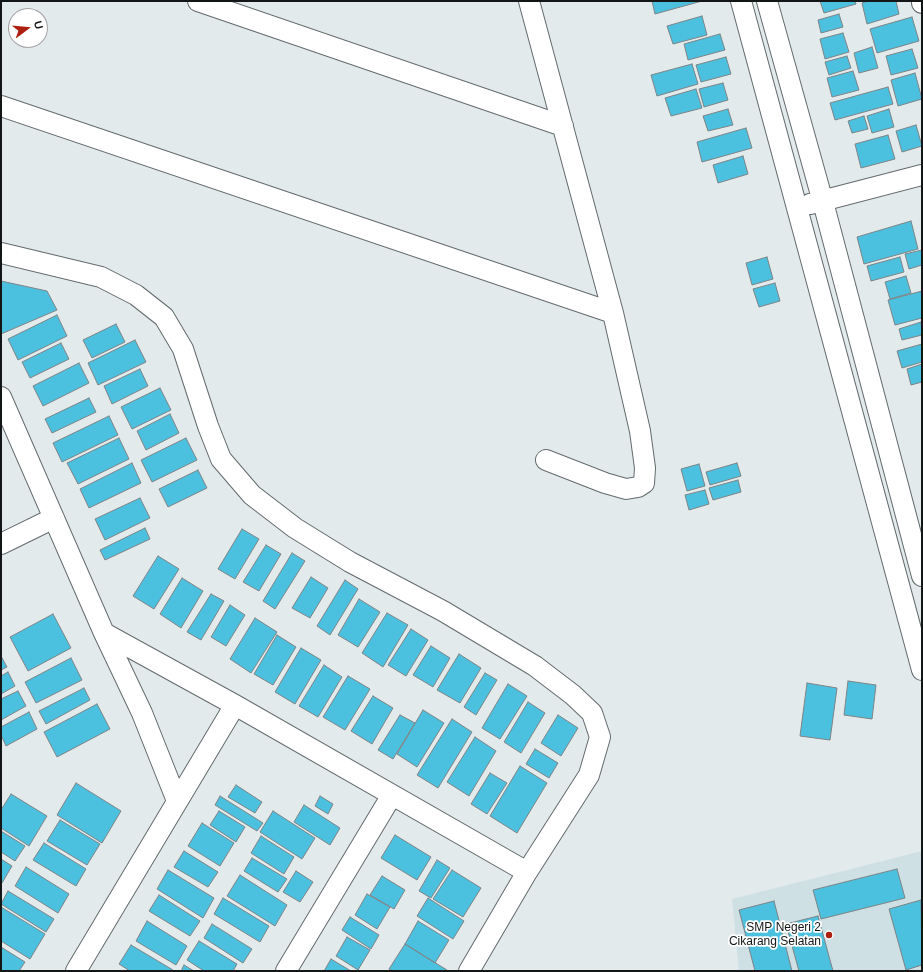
<!DOCTYPE html>
<html>
<head>
<meta charset="utf-8">
<style>
	body { margin:0 }
	#map { position:relative; width:923px; height:972px; overflow:hidden; background:#e2eaec; font-family:Helvetica,sans-serif }
	canvas { display:block }
	.frame { position:absolute; inset:0; border:2px solid #131617; pointer-events:none }
	.north { position:absolute; left:8px; top:8px; width:40px; height:40px; box-sizing:border-box; background:#fff; border:1px solid #a1a2a2; border-radius:50%; rotate:74deg; font-size:11px; font-weight:700; line-height:16px; text-align:center; color:#131617 }
	.north::after { content:''; display:block; margin:auto; width:14px; height:18px; background:#ae1f10; clip-path:polygon(50% 0,100% 100%,50% 72%,0 100%) }
</style>
</head>
<body>
<div id="map">
<canvas width="923" height="972"></canvas>
<div class="frame"></div>
<div class="north">U</div>
</div>
<script>
const g = document.querySelector('canvas').getContext('2d');
g.lineJoin = 'round';
function fill(path, color) {
  g.fillStyle = color;
  g.fill(path, 'evenodd');
}
function toPath(rows) {
  const path = new Path2D();
  for (const r of rows) {
    path.moveTo(r[0], r[1]);
    for (let i = 2; i < r.length; i += 2) path.lineTo(r[i], r[i + 1]);
  }
  return path;
}
function stroke(path, color, width, dash) {
  g.strokeStyle = color;
  g.lineWidth = width;
  g.lineCap = dash ? 'butt' : 'round';
  g.setLineDash(dash || []);
  g.stroke(path);
}
function write(font, color, halo, rows, align = 'center') {
  g.font = font + ' Helvetica,sans-serif';
  g.lineWidth = 3.5;
  g.setLineDash([]);
  g.textBaseline = 'middle';
  g.strokeStyle = halo;
  g.fillStyle = color;
  for (const [text, x, y, turn = 0] of rows) {
    g.save();
    g.translate(x, y);
    g.rotate((+turn || 0) * Math.PI / 180);
    g.textAlign = isNaN(turn) ? turn : align;
    if (halo) g.strokeText(text, 0, 0);
    g.fillText(text, 0, 0);
    g.restore();
  }
}
const built = toPath([
	[922,851,922,971,739,971,732,899]
]);
const building = toPath([
	[652,1,702,1,655,14,652,1],
	[820,1,855,1,856,4,824,13,820,1],
	[868,1,896,1,899,14,867,24,862,3,868,1],
	[839,14,843,27,821,33,818,20,839,14],
	[702,16,707,35,673,44,667,26,702,16],
	[912,17,919,41,877,53,870,29,912,17],
	[843,33,849,52,825,59,820,39,843,33],
	[720,34,725,50,688,60,684,44,720,34],
	[872,47,878,68,859,73,854,53,872,47],
	[912,49,918,68,891,75,886,56,912,49],
	[847,56,851,68,829,75,825,62,847,56],
	[726,57,731,74,701,82,696,65,726,57],
	[692,64,698,84,657,96,651,75,692,64],
	[853,71,859,90,832,97,827,78,853,71],
	[915,73,922,99,898,106,891,80,915,73],
	[723,83,728,100,704,107,699,89,723,83],
	[888,87,893,104,835,120,830,103,888,87],
	[696,89,702,108,671,116,665,98,696,89],
	[728,109,733,125,708,131,703,116,728,109],
	[889,109,894,127,872,133,867,116,889,109],
	[864,116,868,129,852,133,848,121,864,116],
	[916,125,922,146,902,152,896,131,916,125],
	[746,128,752,148,702,162,697,142,746,128],
	[888,135,895,159,861,168,855,144,888,135],
	[743,156,748,174,718,183,713,165,743,156],
	[911,221,918,249,864,264,857,237,911,221],
	[922,250,922,265,909,269,905,254,922,250],
	[767,257,773,279,752,285,746,263,767,257],
	[900,257,904,272,871,281,867,266,900,257],
	[906,276,911,293,890,299,885,282,906,276],
	[1,281,47,291,57,310,1,334,1,281],
	[775,283,780,301,759,307,753,289,775,283],
	[922,291,922,318,895,325,888,300,922,291],
	[57,315,67,336,18,360,8,339,57,315],
	[921,322,922,335,902,340,899,329,921,322],
	[116,324,125,342,92,358,83,340,116,324],
	[135,340,146,362,98,385,88,363,135,340],
	[61,343,69,359,30,378,22,362,61,343],
	[922,344,922,362,902,368,897,351,922,344],
	[79,363,89,383,43,406,33,386,79,363],
	[922,364,922,382,911,385,907,369,922,364],
	[140,369,148,386,112,404,104,386,140,369],
	[160,388,171,410,132,429,121,407,160,388],
	[89,398,96,412,52,433,45,419,89,398],
	[170,414,179,433,146,450,137,431,170,414],
	[109,416,118,435,62,462,53,443,109,416],
	[119,438,129,459,78,484,67,463,119,438],
	[186,438,197,460,152,482,141,460,186,438],
	[132,463,141,483,89,508,80,489,132,463],
	[737,463,741,476,710,485,706,472,737,463],
	[699,464,705,486,687,491,681,469,699,464],
	[198,470,207,488,168,507,159,489,198,470],
	[738,480,741,492,713,500,709,488,738,480],
	[705,490,709,504,689,510,685,495,705,490],
	[140,498,150,518,105,540,95,519,140,498],
	[145,528,150,539,105,560,100,550,145,528],
	[242,529,259,539,235,579,218,569,242,529],
	[266,545,281,554,259,591,243,582,266,545],
	[292,553,305,561,275,609,263,601,292,553],
	[158,556,179,569,154,609,133,596,158,556],
	[311,577,328,588,310,618,292,608,311,577],
	[182,578,203,591,181,628,160,614,182,578],
	[345,580,358,589,330,635,317,626,345,580],
	[211,594,224,601,201,640,187,632,211,594],
	[359,599,380,612,358,647,338,635,359,599],
	[230,605,245,615,226,646,211,637,230,605],
	[387,613,408,625,383,667,362,653,387,613],
	[53,614,71,648,28,671,10,637,53,614],
	[255,618,277,632,251,673,230,659,255,618],
	[411,629,428,640,406,676,388,665,411,629],
	[277,635,296,647,273,685,254,674,277,635],
	[431,646,450,658,433,687,413,675,431,646],
	[301,648,321,660,295,704,275,692,301,648],
	[459,654,481,668,460,703,437,690,459,654],
	[1,656,7,667,1,670,1,656],
	[71,658,82,680,36,703,25,682,71,658],
	[324,665,342,677,318,717,299,706,324,665],
	[8,672,15,686,1,694,1,676,8,672],
	[485,673,497,680,476,715,464,707,485,673],
	[348,676,370,689,345,730,323,717,348,676],
	[848,681,876,685,872,719,844,715,848,681],
	[807,683,837,688,830,740,800,736,807,683],
	[508,684,527,696,500,739,482,728,508,684],
	[84,688,90,700,46,724,39,711,84,688],
	[18,691,26,706,1,720,1,699,18,691],
	[373,696,393,708,372,744,351,731,373,696],
	[528,702,545,713,521,753,504,742,528,702],
	[97,704,110,729,57,757,44,732,97,704],
	[423,710,444,723,417,767,397,754,423,710],
	[29,712,37,729,6,746,1,735,1,727,29,712],
	[400,715,415,723,393,759,378,750,400,715],
	[558,715,578,728,561,756,541,743,558,715],
	[452,719,472,732,438,788,417,775,452,719],
	[475,737,496,751,469,796,447,782,475,737],
	[535,749,558,763,549,778,526,764,535,749],
	[520,766,547,783,517,833,490,816,520,766],
	[490,773,507,783,487,814,471,804,490,773],
	[76,783,121,811,102,843,57,815,76,783],
	[236,785,262,802,255,813,228,797,236,785],
	[11,794,47,816,29,846,1,828,1,810,11,794],
	[220,796,263,823,257,831,215,805,220,796],
	[320,796,333,804,328,814,315,806,320,796],
	[304,805,340,828,330,845,294,822,304,805],
	[219,811,245,827,236,842,210,825,219,811],
	[273,811,315,838,302,859,260,832,273,811],
	[60,820,100,844,87,865,47,841,60,820],
	[202,823,234,843,220,866,188,846,202,823],
	[1,831,25,846,15,861,1,852,1,831],
	[395,835,431,857,417,880,381,858,395,835],
	[261,836,294,857,284,874,251,853,261,836],
	[44,843,86,869,76,886,33,860,44,843],
	[184,851,218,872,208,887,174,867,184,851],
	[252,858,287,879,278,892,244,871,252,858],
	[1,859,12,866,2,883,1,883,1,859],
	[437,860,450,868,431,898,419,891,437,860],
	[26,867,69,894,58,913,15,886,26,867],
	[897,869,905,898,821,919,813,890,897,869],
	[168,870,214,898,203,918,157,889,168,870],
	[452,870,481,888,463,917,433,899,452,870],
	[296,871,313,882,300,902,283,892,296,871],
	[240,875,287,905,275,926,227,896,240,875],
	[382,876,405,890,394,909,370,895,382,876],
	[8,891,54,919,46,932,1,904,8,891],
	[367,894,390,907,377,929,355,915,367,894],
	[159,895,200,921,190,936,149,911,159,895],
	[223,898,269,926,260,942,214,914,223,898],
	[428,898,464,921,453,939,417,916,428,898],
	[921,900,922,965,906,970,889,909,921,900],
	[774,901,792,971,755,971,739,910,774,901],
	[1,907,45,934,30,959,1,941,1,907],
	[818,916,833,971,799,971,786,924,818,916],
	[350,917,379,935,371,949,342,930,350,917],
	[147,921,187,946,176,965,136,941,147,921],
	[418,921,449,940,435,963,405,944,418,921],
	[212,924,252,949,243,963,204,938,212,924],
	[347,937,370,950,358,970,336,956,347,937],
	[199,941,237,964,233,971,204,971,187,960,199,941],
	[405,944,447,970,446,971,393,971,389,969,405,944],
	[131,945,173,970,172,971,130,971,119,964,131,945],
	[1,947,25,962,19,971,1,971,1,947],
	[331,959,351,971,324,971,331,959],
	[184,965,194,971,181,971,184,965]
]);
const minor = toPath([
	[198,1,563,126],
	[529,1,613,313,640,431,645,468,644,483,638,487,626,489,605,483,546,460],
	[741,1,922,670],
	[767,1,823,202,922,576],
	[922,1,922,3],
	[1,106,613,313],
	[810,204,922,175],
	[1,253,101,277,136,295,164,317,183,349,208,426,221,459,252,495,295,528,350,562,443,611,535,666,573,695,592,713,600,737,589,775,527,872,469,971],
	[1,397,104,633,142,713,177,801],
	[1,544,54,518],
	[104,633,235,705,527,872],
	[76,971,235,705],
	[286,971,392,795]
]);
const markers = [
	[829,935,4,"#ae1f10"]
];
const poiNames = [
	["SMP Negeri 2",821,928],
	["Cikarang Selatan",821,942]
];
fill(built, '#cfe0e5');
fill(building, '#4cc0df');
stroke(building, '#7d8486', 1);
stroke(minor, '#646b6d', 22);
stroke(minor, '#fff', 20);
for (const [x, y, r, color] of markers) {
  const dot = new Path2D();
  dot.arc(x, y, r, 0, 2 * Math.PI);
  g.fillStyle = color;
  g.fill(dot);
  stroke(dot, '#fff', 1.5);
}
write('12px', '#131617', '#fff', poiNames, 'right');
</script>
</body>
</html>
